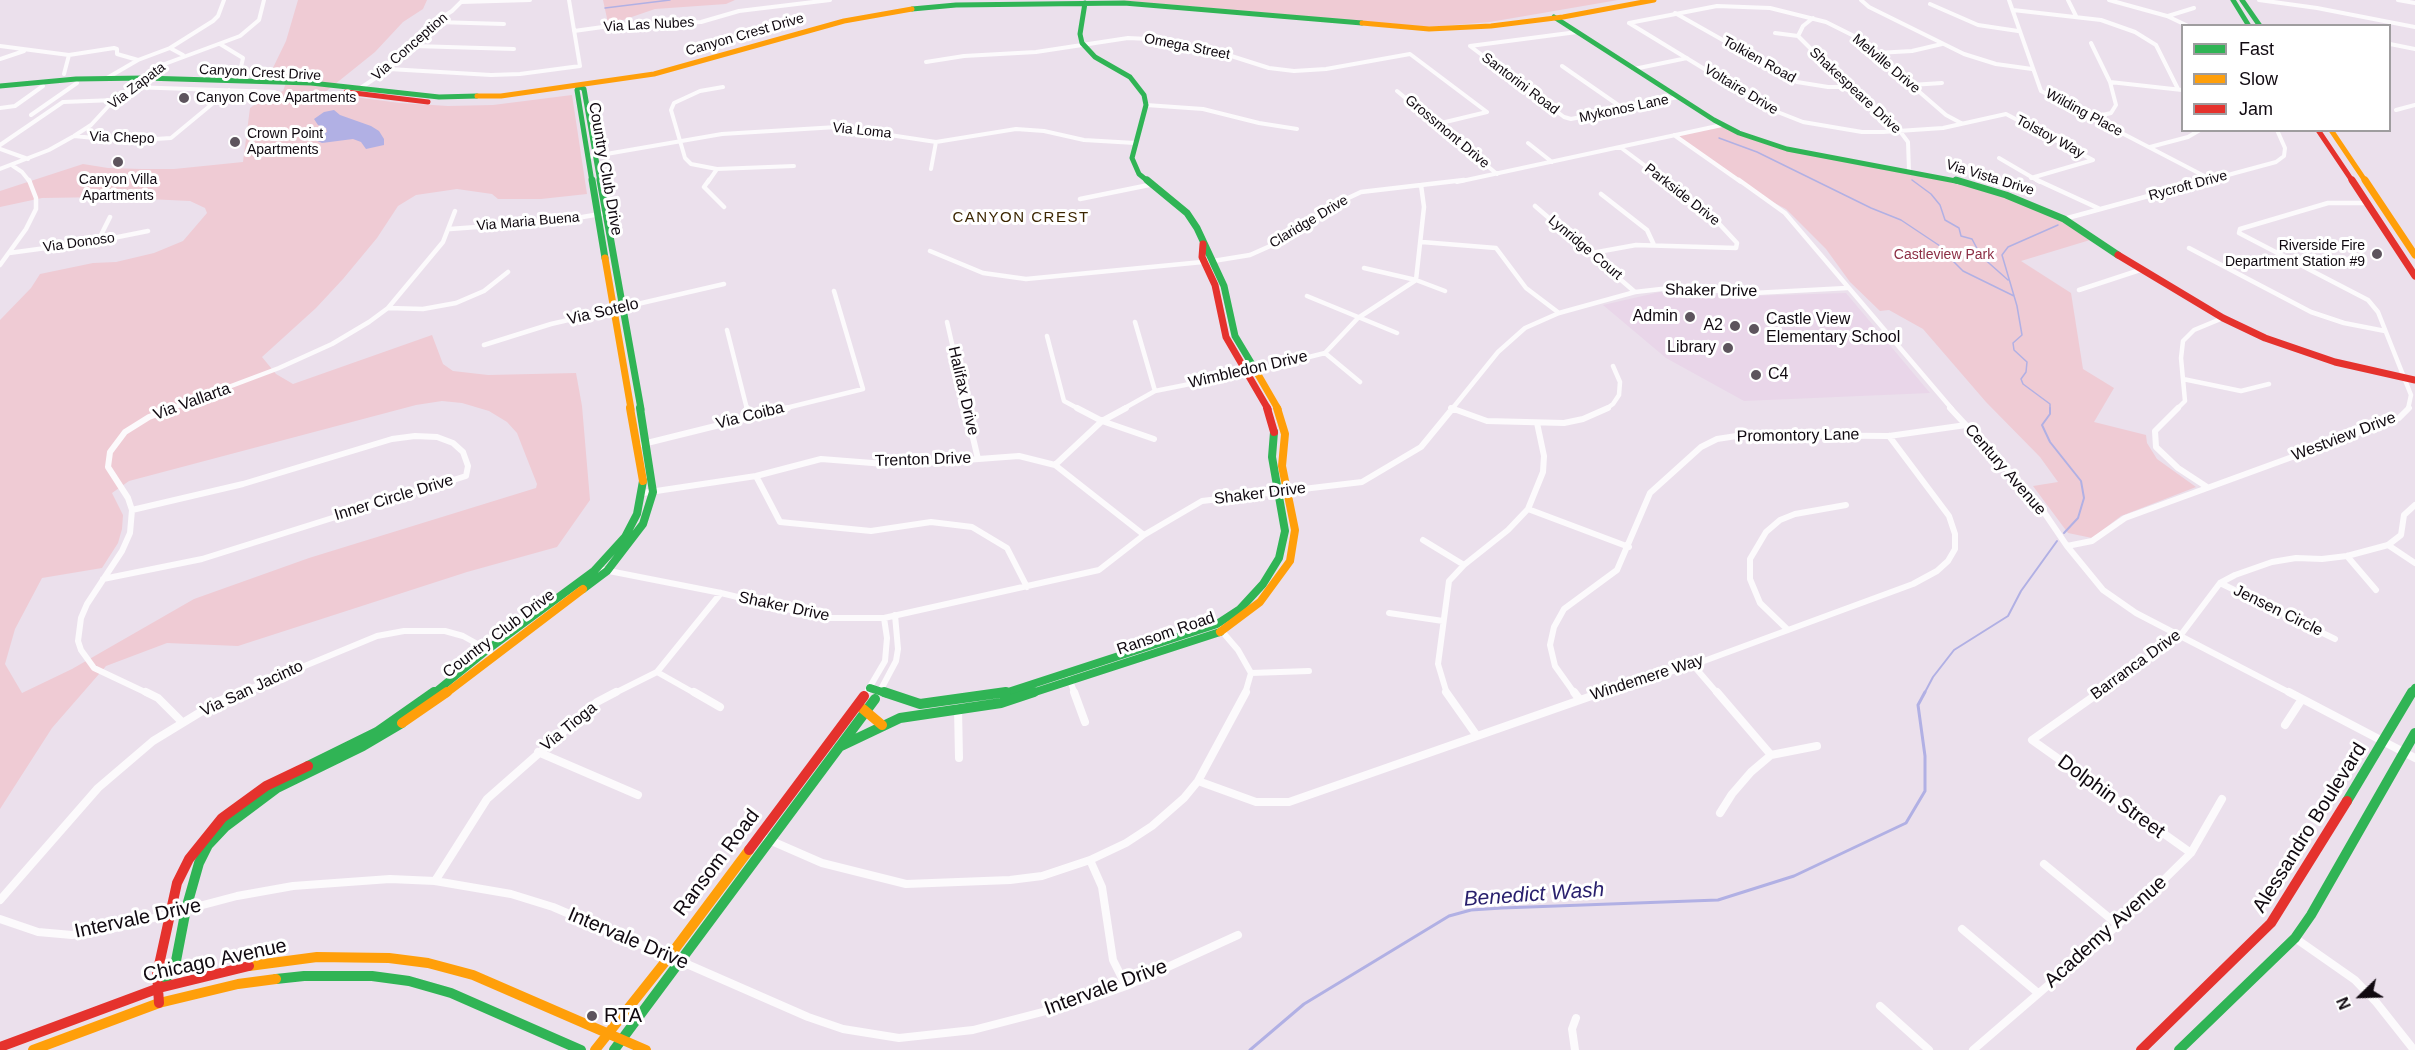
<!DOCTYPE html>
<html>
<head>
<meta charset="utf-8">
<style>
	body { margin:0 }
	#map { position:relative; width:2415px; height:1050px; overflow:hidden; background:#ebe0ec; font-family:Arial,sans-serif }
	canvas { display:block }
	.legend { position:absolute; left:2181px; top:24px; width:210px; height:108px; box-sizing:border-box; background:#fff; border:2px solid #9f9d9f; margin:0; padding:8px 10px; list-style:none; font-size:18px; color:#100910 }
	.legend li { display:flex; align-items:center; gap:12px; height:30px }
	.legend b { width:30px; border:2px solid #9f9d9f }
	.north { position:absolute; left:2331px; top:966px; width:60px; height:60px; -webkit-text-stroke:4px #fff; paint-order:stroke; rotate:247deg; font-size:16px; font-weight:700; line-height:24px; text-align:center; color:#100910 }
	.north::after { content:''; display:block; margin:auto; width:21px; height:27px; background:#100910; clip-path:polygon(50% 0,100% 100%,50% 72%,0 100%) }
</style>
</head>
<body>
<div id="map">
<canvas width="2415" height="1050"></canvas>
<ul class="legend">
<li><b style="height:8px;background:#30b455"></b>Fast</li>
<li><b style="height:8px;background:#ff9f0a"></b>Slow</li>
<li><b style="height:8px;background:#e5322d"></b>Jam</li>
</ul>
<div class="north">N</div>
</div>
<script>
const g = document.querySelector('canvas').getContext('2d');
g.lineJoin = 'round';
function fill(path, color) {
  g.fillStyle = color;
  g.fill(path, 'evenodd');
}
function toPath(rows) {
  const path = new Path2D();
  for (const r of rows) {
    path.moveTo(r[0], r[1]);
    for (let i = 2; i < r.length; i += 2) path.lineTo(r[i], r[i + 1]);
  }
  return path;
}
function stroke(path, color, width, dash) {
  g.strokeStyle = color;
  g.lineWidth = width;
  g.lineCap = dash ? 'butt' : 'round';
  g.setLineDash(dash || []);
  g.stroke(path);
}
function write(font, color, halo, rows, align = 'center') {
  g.font = font + ' Arial,sans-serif';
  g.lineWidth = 6;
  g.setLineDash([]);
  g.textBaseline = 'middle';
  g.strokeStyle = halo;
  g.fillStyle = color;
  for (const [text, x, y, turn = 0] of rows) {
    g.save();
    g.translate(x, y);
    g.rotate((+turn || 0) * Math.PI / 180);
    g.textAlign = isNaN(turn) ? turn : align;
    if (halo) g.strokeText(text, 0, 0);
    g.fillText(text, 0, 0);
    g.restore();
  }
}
const built = toPath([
	[1660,292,1749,296,1846,293,1930,393,1744,401,1666,358,1603,305]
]);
const green = toPath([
	[298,0,427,0,423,9,403,22,375,52,324,93,400,103,448,106,493,105,572,95,587,194,541,199,498,199,492,194,457,189,416,195,398,206,377,238,343,279,316,308,262,357,276,374,293,384,432,335,443,364,453,371,488,375,576,373,582,406,590,500,557,547,467,572,238,646,167,643,106,666,52,728,0,809,0,320,31,288,40,274,93,263,116,262,154,253,183,241,207,213,205,208,190,201,106,197,42,198,0,207,0,191,83,164,108,168,142,169,174,169,243,162,250,108,264,98,283,91,287,80,269,76,286,41],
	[442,401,462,403,489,411,507,422,517,433,524,451,537,484,536,488,309,558,194,599,72,669,22,693,5,664,15,629,42,578,102,568,118,543,122,529,123,515,112,493,129,481,416,405],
	[603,0,735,0,726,4,655,9,620,21,608,23],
	[1118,0,1618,0,1490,22,1429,27],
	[1719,124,1764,143,1964,183,2053,215,2090,240,2021,261,2071,293,2083,369,2114,388,2094,422,2146,435,2147,443,2157,459,2196,487,2121,516,2092,538,2068,533,2033,486,2058,482,2040,457,1986,402,1923,329,1889,310,1880,311,1850,282,1826,249,1786,209,1765,198,1672,135]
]);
const water = toPath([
	[334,110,340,115,371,126,379,131,384,139,384,145,366,149,361,142,353,139,322,143,311,138,327,132,326,128,318,125,314,119,324,112]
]);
const streamFar2 = toPath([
	[605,8,670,0],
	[1719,138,1757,152,1871,208,1901,220,1949,252,1953,261,1963,271,2014,296],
	[1912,180,1931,194,1940,205,1945,220,1959,228,1961,236,1972,239,1981,256,2008,280],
	[2050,409,2050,404,2023,384,2021,379,2026,372,2027,362,2014,350,2013,343,2022,335,2017,306,2002,255,2008,247,2058,225]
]);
const streamFar1 = toPath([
	[2050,408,2050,414,2042,425,2050,442,2081,481,2084,498,2078,518,2064,533],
	[1924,694,1933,677,1954,650,2008,616,2021,591,2057,541]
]);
const stream = toPath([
	[1250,1050,1304,1004,1449,916,1471,910,1502,908,1718,900,1794,876,1906,823,1925,791,1925,756,1918,705,1925,692]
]);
const streetFar3 = toPath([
	[1861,0,1869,7,1964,54,1996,64,2032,69],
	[2009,0,2041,91,2212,180],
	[2068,0,2076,16],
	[2109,0,2167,16,2188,26],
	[2259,0,2317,8,2415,27],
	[2398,0,2415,3],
	[461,2,530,0],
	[1930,4,1978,25,2018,31],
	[2013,10,2101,20,2135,32,2156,45,2178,89],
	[1675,13,1797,82,1828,87,1849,87],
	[2168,16,2194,8],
	[1813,18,1803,26,1798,36,1849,87,1899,130,1908,142,1909,171],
	[436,22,504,24],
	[1629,23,1770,109,1803,122,1862,132,1883,132,1943,128,2006,114,2093,160],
	[1629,23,1717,6,1770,8,1826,22,1856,37,1946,115,1961,123],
	[574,31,610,26,701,22,739,11,830,0],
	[1577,32,1470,46,1564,117,1571,119,1678,97],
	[1775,33,1798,36],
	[220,44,243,58,241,67,232,73],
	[2390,44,2415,49],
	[0,46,69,55,114,48,117,49,117,54,138,60],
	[414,46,514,49],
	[1877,53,1912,51,1942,44],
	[183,55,170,48,213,21,218,16,224,0],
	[0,59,24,51],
	[926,62,964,56,1036,52,1128,38,1148,39,1225,54,1269,68,1294,71,1326,69,1410,54,1487,112],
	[1562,66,1624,109],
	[389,69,491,75,520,74,580,66,569,0],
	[1634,69,1687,58],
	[64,74,69,55],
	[107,78,138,60,170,48],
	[2110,82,2182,90],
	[1911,85,1942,83],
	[132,87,275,92],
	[723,87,700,91,674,103,671,110,685,158,691,164,717,169,794,166],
	[359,89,389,69,435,22,452,11,463,0],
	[1397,91,1497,174],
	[1146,105,1203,109,1259,123,1297,129],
	[0,108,15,106,43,86],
	[2396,110,2415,105],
	[31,115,77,83],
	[2090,118,2111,113,2116,105,2110,82,2091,43],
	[1437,124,1487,112],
	[1674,135,1741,182],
	[74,136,125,141,171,138,229,90],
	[1528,143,1552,162],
	[0,145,63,102,115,100],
	[1620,147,1667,182],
	[2150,147,2188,137,2200,130],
	[0,149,28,159],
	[589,157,722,134,837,127,936,142,1016,129,1044,131,1084,140,1135,143],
	[1999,158,2040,182],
	[13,166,22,172,30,182],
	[0,169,49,150,74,136,91,125,114,100,162,65,240,36,259,20,264,0],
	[931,169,936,142],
	[2031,178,2093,160],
	[708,182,717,169],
	[1457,182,1722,125],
	[2202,182,2276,162,2284,156,2285,148,2277,130]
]);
const streetFar2 = toPath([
	[709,180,704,187,724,207],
	[1739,180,1785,213,1952,409],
	[2037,180,2100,209],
	[1601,194,1647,230,1654,245],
	[1080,199,1149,185],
	[2366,203,2328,203,2240,229,2239,233,2368,300,2378,312,2411,395,2408,409],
	[1535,206,1635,292],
	[2064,219,2207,180],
	[450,229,559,221,606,213],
	[98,241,110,217],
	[1422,242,1496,248,1526,288,1559,313],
	[2189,248,2311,312,2344,323,2385,331],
	[930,251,983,273,1026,279,1213,261,1250,255,1277,243,1344,200,1361,192,1464,180],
	[9,253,98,241,148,231],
	[1592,253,1636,245,1736,248,1737,243,1711,215,1665,180],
	[0,265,26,229,36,209,36,198,29,180],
	[1364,268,1416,280,1445,291],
	[2079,290,2140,270],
	[1307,296,1397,333],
	[388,308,423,309,456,303,484,291,508,272],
	[947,322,967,409],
	[1135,322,1155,391],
	[727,330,747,409],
	[1047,336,1064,401,1079,409],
	[484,345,551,324,724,284],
	[1325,353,1360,382],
	[2183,379,2241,391,2269,384],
	[1451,408,1454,409],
	[170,409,279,368,332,344,369,322,388,308,443,242,455,211],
	[782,409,863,389,834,291],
	[1123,409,1155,391,1245,373,1325,353,1358,318,1416,280,1424,207,1421,185],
	[1452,409,1498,352,1525,328,1559,313,1635,292,1670,288,1754,293,1847,288],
	[1606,409,1613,404,1619,395,1620,382,1613,366],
	[2177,409,2185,401,2181,358,2183,341,2194,330,2223,318]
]);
const streetFar1 = toPath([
	[747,408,749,416],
	[966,408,978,459],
	[1077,408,1102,421,1154,439],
	[1451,408,1487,421,1564,423,1583,419,1608,408],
	[1950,408,2035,499,2067,546,2103,590,2136,613,2292,694],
	[2178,408,2155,431,2156,447,2178,468,2207,487],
	[643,444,788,408],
	[1055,465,1102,421,1126,408],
	[756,476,780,522,871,531,931,522,972,527,1007,548,1027,587],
	[643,493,756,476,821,459,898,465,1019,456,1055,465,1144,535],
	[1528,509,1629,547],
	[1423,540,1464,565],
	[2388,545,2415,563],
	[2067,546,2092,541,2125,518,2399,418,2409,408],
	[2347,556,2376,590],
	[604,570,721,593,824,618,884,618,1099,570,1144,535,1202,501,1362,482,1421,447,1453,408],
	[103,579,202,559,466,476,468,466,463,452,453,443,437,437,415,436,392,439,243,484,132,510],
	[2220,583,2335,639],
	[1389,613,1443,621],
	[1220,629,1238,650,1251,673,1245,694],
	[1788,630,1760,603,1750,579,1750,559,1766,532,1780,520,1795,514,1846,505],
	[1693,665,1718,694],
	[657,672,696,694],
	[1251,673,1309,671],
	[1069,678,1075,694],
	[868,690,885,661,887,638,884,618],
	[879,693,896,661,898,649,895,615],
	[149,694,94,668,81,650,78,641,81,618,87,604,122,551,130,533,132,510,128,498,108,467,110,452,125,432,149,417,174,408],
	[237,694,377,636,404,631,445,631,463,636,490,651],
	[613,694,657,672,721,593],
	[1447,694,1438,664,1449,581,1464,565,1508,530,1528,509,1543,472,1544,456,1537,423],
	[1575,694,1555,666,1550,645,1554,627,1564,609,1617,570,1650,493,1701,447,1717,439,1743,435,1889,436,1966,425],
	[1598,694,1693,665,1913,584,1937,571,1948,561,1955,549,1955,534,1949,516,1889,436],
	[2098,694,2180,636,2220,583,2235,575,2272,562,2296,558,2322,559,2347,556,2388,545,2401,535,2404,515,2415,505]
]);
const street = toPath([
	[146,692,158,698,182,722],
	[694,692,720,707],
	[1074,692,1085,722],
	[1446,692,1477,736],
	[1574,692,1580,700],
	[1717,692,1771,755],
	[2100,692,2032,740,2191,853],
	[2289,692,2415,758],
	[958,708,959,758],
	[2285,725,2302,699],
	[538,752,638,795],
	[1198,781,1256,802,1289,802,1603,692],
	[1720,813,1732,794,1751,772,1771,755,1817,746],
	[767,839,822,863,906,884,1010,880,1042,876,1090,860,1126,843,1152,826,1184,798,1198,781,1246,692],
	[1090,860,1102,887,1113,960,1126,986],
	[2044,864,2118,925],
	[435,881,487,799,597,702,616,692],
	[0,900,98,788,153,741,217,702,240,692],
	[0,919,38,932,72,935,112,929,237,896,293,886,390,879,435,881,511,894,553,907,670,957],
	[1962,929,2038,993],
	[2295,938,2355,980,2376,1002,2414,1050],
	[680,961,808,1017,843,1029,899,1038,973,1030,1081,1002,1126,986,1238,935],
	[1880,1006,1929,1050],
	[1575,1050,1572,1029,1576,1018],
	[1973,1050,2118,925,2191,853,2222,799]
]);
const fastFar3 = toPath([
	[2233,0,2249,26],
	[2242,0,2260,26],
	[1085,3,1080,34,1082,43,1095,57,1130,77,1144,95,1146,105,1132,158,1139,174,1149,182],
	[912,9,956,5,1124,3,1362,23],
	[1554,17,1714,120,1739,133,1787,149,1961,182],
	[0,86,76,79,144,78,311,83,439,97,477,96],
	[579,86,584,89,600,182],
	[579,86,577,90,592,182]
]);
const fastFar2 = toPath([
	[592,180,605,258],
	[600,180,641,409],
	[1147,180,1187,213,1197,228,1224,286,1235,336,1256,371],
	[1956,180,2006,195,2064,219,2118,255]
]);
const fastFar1 = toPath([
	[583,589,607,571,643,524,653,492,640,408],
	[870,688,888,694],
	[433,694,487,650,594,571,625,537,637,514,643,481],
	[1002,694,1217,624,1240,609,1263,584,1279,558,1285,531,1272,457,1274,432],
	[1029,694,1220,632],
	[2411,694,2415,688]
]);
const fast = toPath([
	[884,692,920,704,1006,692],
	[839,747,900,718,1001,703,1034,692],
	[308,766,377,732,434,692],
	[2347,801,2412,692],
	[276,979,304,976,372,976,409,981,451,993,581,1050],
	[159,988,175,966,186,909,199,863,208,845,225,827,277,788,363,746,402,723],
	[614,1050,875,699],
	[2179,1050,2295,938,2311,915,2415,733]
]);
const slowFar3 = toPath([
	[1362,23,1429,29,1491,26,1563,17,1654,0],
	[477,96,501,96,654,74,844,21,912,9],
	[2331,130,2366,182]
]);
const slowFar2 = toPath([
	[2365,180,2415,255],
	[605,258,631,409],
	[1256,371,1278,409]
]);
const slowFar1 = toPath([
	[630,408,643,481],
	[1220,632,1260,602,1290,561,1295,530,1282,466,1285,434,1277,408],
	[445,694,583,589]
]);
const slow = toPath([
	[863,709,882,725],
	[402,723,447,692],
	[249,966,317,957,389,958,428,963,473,975,646,1050],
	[33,1050,159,1003,238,984,276,979],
	[595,1050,669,957,749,850]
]);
const jamFar3 = toPath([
	[346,92,428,102],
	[2318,130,2353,182]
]);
const jamFar2 = toPath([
	[2352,180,2415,276],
	[1203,244,1202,257,1215,285,1226,337,1268,409],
	[2118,255,2223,318,2265,338,2335,362,2415,380]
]);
const jamFar1 = toPath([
	[1267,408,1274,432]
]);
const jam = toPath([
	[749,850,864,696],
	[159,1003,157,974,177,883,189,859,222,818,266,786,308,766],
	[0,1047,159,988,249,966],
	[2141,1050,2271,923,2347,801]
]);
const markers = [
	[184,98,6,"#5d545d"],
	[235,142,6,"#5d545d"],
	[118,162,6,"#5d545d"],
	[2377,254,6,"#5d545d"],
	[1690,317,6,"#5d545d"],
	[1735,326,6,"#5d545d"],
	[1754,329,6,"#5d545d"],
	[1728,348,6,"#5d545d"],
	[1756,375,6,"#5d545d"],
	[592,1016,6,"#5d545d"]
];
const farStreetnames = [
	["Via Las Nubes",649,25,-3],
	["Canyon Crest Drive",745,35,-16],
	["Via Conception",410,47,-41],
	["Omega Street",1187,47,11],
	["Tolkien Road",1759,60,29],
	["Melville Drive",1886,64,40],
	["Canyon Crest Drive",260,73,3],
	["Santorini Road",1520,84,37],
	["Via Zapata",137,86,-37],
	["Voltaire Drive",1741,90,31],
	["Shakespeare Drive",1855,91,43],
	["Mykonos Lane",1624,109,-12],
	["Wilding Place",2084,113,28],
	["Via Loma",862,131,6],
	["Grossmont Drive",1447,132,40],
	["Tolstoy Way",2050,137,28],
	["Via Chepo",122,138,2],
	["Via Vista Drive",1990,178,17],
	["Rycroft Drive",2188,186,-15],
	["Parkside Drive",1682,195,38],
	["Via Maria Buena",528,222,-5],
	["Claridge Drive",1309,222,-31],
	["Via Donoso",79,243,-8],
	["Lynridge Court",1585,248,40]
];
const farPoinames = [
	["Canyon Cove Apartments",196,98],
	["Crown Point",247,134],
	["Apartments",247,150],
	["Canyon Villa",118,180,"center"],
	["Apartments",118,196,"center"],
	["Riverside Fire",2365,246,"right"],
	["Department Station #9",2365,262,"right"]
];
const farParknames = [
	["Castleview Park",1944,255]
];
const farNeighbourhoodnames = [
	["CANYON CREST",1021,218]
];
const streetNames = [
	["Country Club Drive",605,169,80],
	["Shaker Drive",1711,291,1],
	["Via Sotelo",603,312,-13],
	["Wimbledon Drive",1248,370,-13],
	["Halifax Drive",963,391,77],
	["Via Vallarta",192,402,-20],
	["Via Coiba",750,416,-14],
	["Promontory Lane",1798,436,-1],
	["Westview Drive",2344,437,-21],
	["Trenton Drive",923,460,-2],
	["Century Avenue",2005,470,49],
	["Shaker Drive",1260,494,-7],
	["Inner Circle Drive",394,498,-17],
	["Shaker Drive",784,607,12],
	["Jensen Circle",2278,611,26],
	["Country Club Drive",499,634,-37],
	["Ransom Road",1166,634,-19],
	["Barranca Drive",2136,665,-36],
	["Windemere Way",1647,678,-18],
	["Via San Jacinto",252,689,-25],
	["Via Tioga",569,727,-39]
];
const poiNames = [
	["Admin",1678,317],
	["Castle View",1766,320,"left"],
	["Elementary School",1766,338,"left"],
	["A2",1723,326],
	["Library",1716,348],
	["C4",1768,375,"left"]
];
const nearStreetnames = [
	["Dolphin Street",2111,797,36],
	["Alessandro Boulevard",2310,828,-58],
	["Ransom Road",717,863,-53],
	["Intervale Drive",138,919,-12],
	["Academy Avenue",2106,932,-42],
	["Intervale Drive",628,939,23],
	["Chicago Avenue",215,961,-12],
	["Intervale Drive",1106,988,-20]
];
const nearPoinames = [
	["RTA",604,1016]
];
const nearWaternames = [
	["Benedict Wash",1534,895,-4]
];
fill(built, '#e9d6e9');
fill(green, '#efcbd4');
fill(water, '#b1b0e4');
stroke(streamFar2, '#b1b0e4', 1.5);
stroke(streamFar1, '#b1b0e4', 2);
stroke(stream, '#b1b0e4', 3);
stroke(streetFar3, '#fcfafc', 4);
stroke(streetFar2, '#fcfafc', 4.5);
stroke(streetFar1, '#fcfafc', 6);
stroke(street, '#fcfafc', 8);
stroke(fastFar3, '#30b455', 5);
stroke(fastFar2, '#30b455', 7);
stroke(fastFar1, '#30b455', 8);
stroke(fast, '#30b455', 10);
stroke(slowFar3, '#ff9f0a', 5);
stroke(slowFar2, '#ff9f0a', 7);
stroke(slowFar1, '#ff9f0a', 8);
stroke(slow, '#ff9f0a', 10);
stroke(jamFar3, '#e5322d', 5);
stroke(jamFar2, '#e5322d', 7);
stroke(jamFar1, '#e5322d', 8);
stroke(jam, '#e5322d', 10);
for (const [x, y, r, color] of markers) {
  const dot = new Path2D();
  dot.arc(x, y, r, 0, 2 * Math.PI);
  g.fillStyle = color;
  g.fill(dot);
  stroke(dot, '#fff', 2);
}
write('14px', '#100910', '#fff', farStreetnames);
write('14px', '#100910', '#fff', farPoinames, 'left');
write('14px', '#8c2e44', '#fff', farParknames);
g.letterSpacing = '1.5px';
write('15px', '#3b2500', '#fff', farNeighbourhoodnames);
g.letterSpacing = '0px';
write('16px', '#100910', '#fff', streetNames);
write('16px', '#100910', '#fff', poiNames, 'right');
write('20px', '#100910', '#fff', nearStreetnames);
write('20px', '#100910', '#fff', nearPoinames, 'left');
write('italic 21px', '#29206d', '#fff', nearWaternames);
</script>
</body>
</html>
